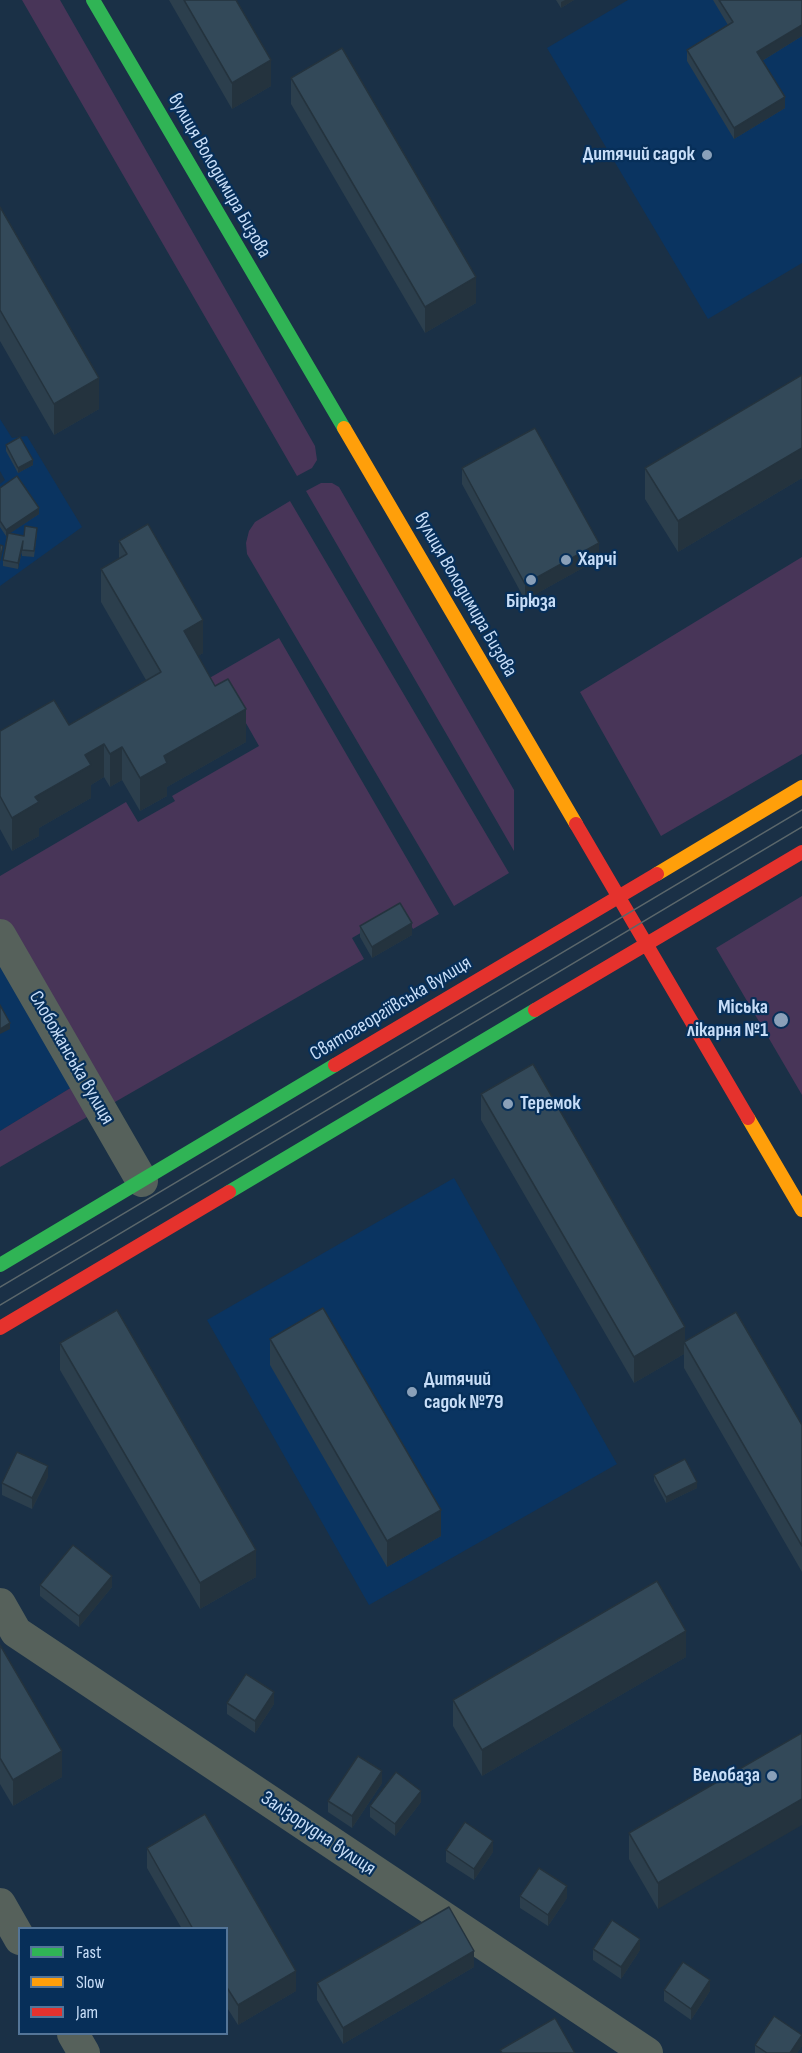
<!DOCTYPE html>
<html>
<head>
<meta charset="utf-8">
<style>
	body { margin:0 }
	#map { position:relative; width:802px; height:2053px; overflow:hidden; background:#1a3046; font-family:"Sofia Sans Condensed",sans-serif }
	canvas { display:block }
	.legend { position:absolute; left:18px; top:1927px; width:210px; height:108px; box-sizing:border-box; background:#072f59; border:2px solid #547598; margin:0; padding:8px 10px; list-style:none; font-size:18px; color:#c7ddf7 }
	.legend li { display:flex; align-items:center; gap:12px; height:30px }
	.legend b { width:30px; border:2px solid #547598 }
</style>
</head>
<body>
<div id="map">
<canvas width="802" height="2053"></canvas>
<ul class="legend">
<li><b style="height:8px;background:#30b455"></b>Fast</li>
<li><b style="height:8px;background:#ff9f0a"></b>Slow</li>
<li><b style="height:8px;background:#e5322d"></b>Jam</li>
</ul>
</div>
<script>
const g = document.querySelector('canvas').getContext('2d');
g.lineJoin = 'round';
function fill(path, color) {
  g.fillStyle = color;
  g.fill(path, 'evenodd');
}
function toPath(rows) {
  const path = new Path2D();
  for (const r of rows) {
    path.moveTo(r[0], r[1]);
    for (let i = 2; i < r.length; i += 2) path.lineTo(r[i], r[i + 1]);
  }
  return path;
}
function stroke(path, color, width, dash) {
  g.strokeStyle = color;
  g.lineWidth = width;
  g.lineCap = dash ? 'butt' : 'round';
  g.setLineDash(dash || []);
  g.stroke(path);
}
function write(font, color, halo, rows, align = 'center') {
  g.font = font + ' "Sofia Sans Condensed",sans-serif';
  g.lineWidth = 4.5;
  g.setLineDash([]);
  g.textBaseline = 'middle';
  g.strokeStyle = halo;
  g.fillStyle = color;
  for (const [text, x, y, turn = 0] of rows) {
    g.save();
    g.translate(x, y);
    g.rotate((+turn || 0) * Math.PI / 180);
    g.textAlign = isNaN(turn) ? turn : align;
    if (halo) g.strokeText(text, 0, 0);
    g.fillText(text, 0, 0);
    g.restore();
  }
}
const built = toPath([
	[628,0,802,0,802,263,708,319,547,48],
	[0,419,12,438,27,436,82,527,0,586,0,484,5,480,0,471],
	[0,950,77,1084,0,1131],
	[454,1178,617,1464,369,1605,207,1320]
]);
const green = toPath([
	[22,0,60,0,315,446,317,460,312,468,297,476],
	[321,483,332,483,339,487,514,790,514,851,306,491],
	[290,501,509,873,454,906,247,554,246,543,249,531,255,522],
	[802,557,802,754,661,836,580,692],
	[279,638,439,914,413,929,402,909,352,938,364,959,108,1106,0,921,0,876,126,802,138,822,175,801,172,796,259,746,234,702,206,680],
	[802,896,802,1095,716,948],
	[77,1084,94,1113,0,1167,0,1131]
]);
const street = toPath([
	[0,935,142,1181],
	[0,1604,16,1632,647,2053],
	[0,1904,20,1939],
	[73,2034,84,2053]
]);
const fast = toPath([
	[93,0,344,428],
	[229,1192,535,1010],
	[0,1265,335,1065]
]);
const slow = toPath([
	[344,428,576,824],
	[657,874,802,787],
	[748,1118,802,1210]
]);
const jam = toPath([
	[576,824,748,1118],
	[535,1010,802,852],
	[335,1065,657,874],
	[0,1328,229,1192]
]);
const tram = toPath([
	[0,1287,802,810],
	[0,1305,802,827]
]);
const wall = toPath([
	[169,0,236,0,271,86,232,109],
	[556,0,574,0,561,8],
	[713,0,802,0,802,36,762,61,785,108,734,139,687,61,687,50,728,25],
	[291,78,476,303,425,333,291,104],
	[0,207,99,409,54,435,0,341],
	[802,375,802,478,678,552,645,499,645,468],
	[6,445,33,465,18,473,6,451],
	[462,468,599,559,525,600,462,484],
	[0,488,39,514,10,533,24,536,37,533,34,557,22,556,22,551,18,569,3,566,3,560,7,535,6,536,0,527],
	[119,541,203,653,198,656,246,742,167,787,167,796,140,811,122,780,110,787,104,777,91,785,91,798,39,828,39,836,12,851,0,829,0,731,69,725,146,680,101,602,101,569,119,558],
	[360,926,412,935,372,958,360,937],
	[481,1094,685,1342,802,1425,802,1572,684,1368,684,1354,634,1383,481,1120],
	[270,1339,441,1536,387,1567,270,1365],
	[60,1343,256,1577,200,1609,60,1370],
	[654,1475,697,1488,666,1503,654,1481],
	[48,1477,32,1509,2,1495,2,1483],
	[40,1585,112,1587,79,1627,40,1596],
	[0,1645,62,1777,13,1806,0,1784],
	[686,1657,482,1776,453,1726,453,1700],
	[227,1703,274,1704,255,1733,227,1714],
	[802,1733,658,1909,629,1859,629,1833],
	[382,1783,352,1828,328,1812,328,1801],
	[421,1802,395,1836,370,1817,370,1806],
	[147,1848,296,1991,238,2025,226,2006,226,1929,182,1929,147,1868],
	[446,1850,493,1852,474,1880,446,1862],
	[520,1896,567,1898,548,1926,520,1908],
	[593,1949,640,1950,621,1979,593,1960],
	[474,1967,343,2044,317,2000,317,1983],
	[664,1990,710,1991,691,2020,664,2001],
	[755,2045,802,2046,797,2053,755,2053]
]);
const shadedWall = toPath([
	[565,0,574,0,561,8,561,2],
	[802,25,802,36,757,64,757,52],
	[271,60,271,86,232,109,232,83],
	[785,97,785,108,734,139,734,128],
	[476,277,476,303,425,333,425,307],
	[99,378,99,409,54,435,54,404],
	[802,448,802,478,678,552,678,521],
	[33,460,33,465,18,473,18,468],
	[39,508,39,514,6,536,6,530],
	[23,541,23,546,18,569,18,563],
	[599,543,599,559,525,600,525,584],
	[203,620,203,653,184,665,184,631],
	[246,709,246,742,167,787,167,796,140,811,140,778,164,756],
	[104,744,104,777,91,785,91,798,39,828,39,836,12,851,12,818,35,797,85,755],
	[122,747,122,780,110,787,110,754],
	[412,923,412,935,372,958,372,947],
	[10,1023,10,1029,0,1034,0,1029],
	[685,1327,685,1345,684,1342,684,1354,634,1383,634,1357],
	[48,1466,48,1477,32,1509,32,1498],
	[697,1482,697,1488,666,1503,666,1497],
	[441,1510,441,1536,387,1567,387,1541],
	[256,1550,256,1577,200,1609,200,1583],
	[112,1576,112,1587,79,1627,79,1616],
	[686,1631,686,1657,482,1776,482,1750],
	[274,1692,274,1704,255,1733,255,1721],
	[62,1751,62,1777,13,1806,13,1780],
	[382,1771,382,1783,352,1828,352,1816],
	[421,1791,421,1802,395,1836,395,1824],
	[802,1799,802,1825,658,1909,658,1883],
	[493,1841,493,1852,474,1880,474,1869],
	[567,1886,567,1898,548,1926,548,1915],
	[640,1939,640,1950,621,1979,621,1967],
	[474,1951,474,1967,343,2044,343,2028],
	[296,1971,296,1991,238,2025,238,2005],
	[710,1980,710,1991,691,2020,691,2009],
	[802,2035,802,2046,797,2053,790,2053]
]);
const building = toPath([
	[184,0,236,0,271,60,232,83,184,0],
	[719,0,802,0,802,25,757,52,785,97,734,128,687,50,733,22,719,0],
	[342,48,476,277,425,307,291,78,342,48],
	[0,207,99,378,54,404,0,310,0,207],
	[802,375,802,448,678,521,645,468,802,375],
	[535,428,599,543,525,584,462,468,535,428],
	[20,437,33,460,18,468,6,445,20,437],
	[17,476,39,508,6,530,0,521,0,488,17,476],
	[148,524,203,620,184,631,215,686,228,679,246,709,164,756,167,763,140,778,122,747,110,754,104,744,85,755,91,765,35,797,39,802,12,818,0,796,0,731,54,700,69,725,161,672,101,569,127,554,119,541,148,524],
	[25,526,37,528,34,551,22,550,23,541,18,563,3,560,8,533,24,536,25,526],
	[0,545,3,546,0,560,0,545],
	[400,903,412,923,372,947,360,926,400,903],
	[0,1005,10,1023,0,1029,0,1005],
	[533,1064,685,1327,634,1357,481,1094,533,1064],
	[323,1308,441,1510,387,1541,270,1339,323,1308],
	[117,1310,256,1550,200,1583,60,1343,117,1310],
	[736,1312,802,1425,802,1546,684,1342,736,1312],
	[17,1452,48,1466,32,1498,2,1483,17,1452],
	[685,1459,697,1482,666,1497,654,1475,685,1459],
	[73,1545,112,1576,79,1616,40,1585,73,1545],
	[657,1581,686,1631,482,1750,453,1700,657,1581],
	[0,1645,62,1751,13,1780,0,1758,0,1645],
	[246,1674,274,1692,255,1721,227,1703,246,1674],
	[802,1733,802,1799,658,1883,629,1833,802,1733],
	[358,1756,382,1771,352,1816,328,1801,358,1756],
	[396,1772,421,1791,395,1824,370,1806,396,1772],
	[205,1814,296,1971,238,2005,226,1986,226,1929,193,1929,147,1848,205,1814],
	[465,1822,493,1841,474,1869,446,1850,465,1822],
	[539,1868,567,1886,548,1915,520,1896,539,1868],
	[449,1907,474,1951,343,2028,317,1983,449,1907],
	[612,1920,640,1939,621,1967,593,1949,612,1920],
	[683,1962,710,1980,691,2009,664,1990,683,1962],
	[774,2016,802,2035,790,2053,767,2053,755,2045,774,2016],
	[555,2018,575,2053,502,2053,500,2050,555,2018]
]);
const markers = [
	[707,155,6,"#8aa0b9"],
	[566,560,6,"#8aa0b9"],
	[531,580,6,"#8aa0b9"],
	[781,1020,8,"#8aa0b9"],
	[508,1104,6,"#8aa0b9"],
	[412,1392,6,"#8aa0b9"],
	[772,1776,6,"#8aa0b9"]
];
const poiNames = [
	["Дитячий садок",695,155],
	["Харчі",578,560,"left"],
	["Бірюза",531,602,"center"],
	["Міська",768,1008],
	["лікарня №1",768,1031],
	["Теремок",520,1104,"left"],
	["Дитячий",424,1380,"left"],
	["садок №79",424,1403,"left"],
	["Велобаза",760,1776]
];
const streetNames = [
	["вулиця Володимира Бизова",219,176,60],
	["вулиця Володимира Бизова",465,595,60],
	["Святогеоргіївська вулиця",391,1009,-31],
	["Слобожанська вулиця",71,1058,60],
	["Залізорудна вулиця",318,1834,34]
];
fill(built, '#0a3461');
fill(green, '#483558');
stroke(street, '#56615b', 32);
stroke(fast, '#30b455', 14);
stroke(slow, '#ff9f0a', 14);
stroke(jam, '#e5322d', 14);
stroke(tram, '#5b676b', 1.5);
fill(wall, '#2c3f4d');
fill(shadedWall, '#24333e');
fill(building, '#334959');
stroke(building, '#24333e', 1.5);
for (const [x, y, r, color] of markers) {
  const dot = new Path2D();
  dot.arc(x, y, r, 0, 2 * Math.PI);
  g.fillStyle = color;
  g.fill(dot);
  stroke(dot, '#072f59', 2);
}
write('bold 20px', '#c7ddf7', '#072f59', poiNames, 'right');
write('20px', '#c7ddf7', '#072f59', streetNames);
</script>
</body>
</html>
